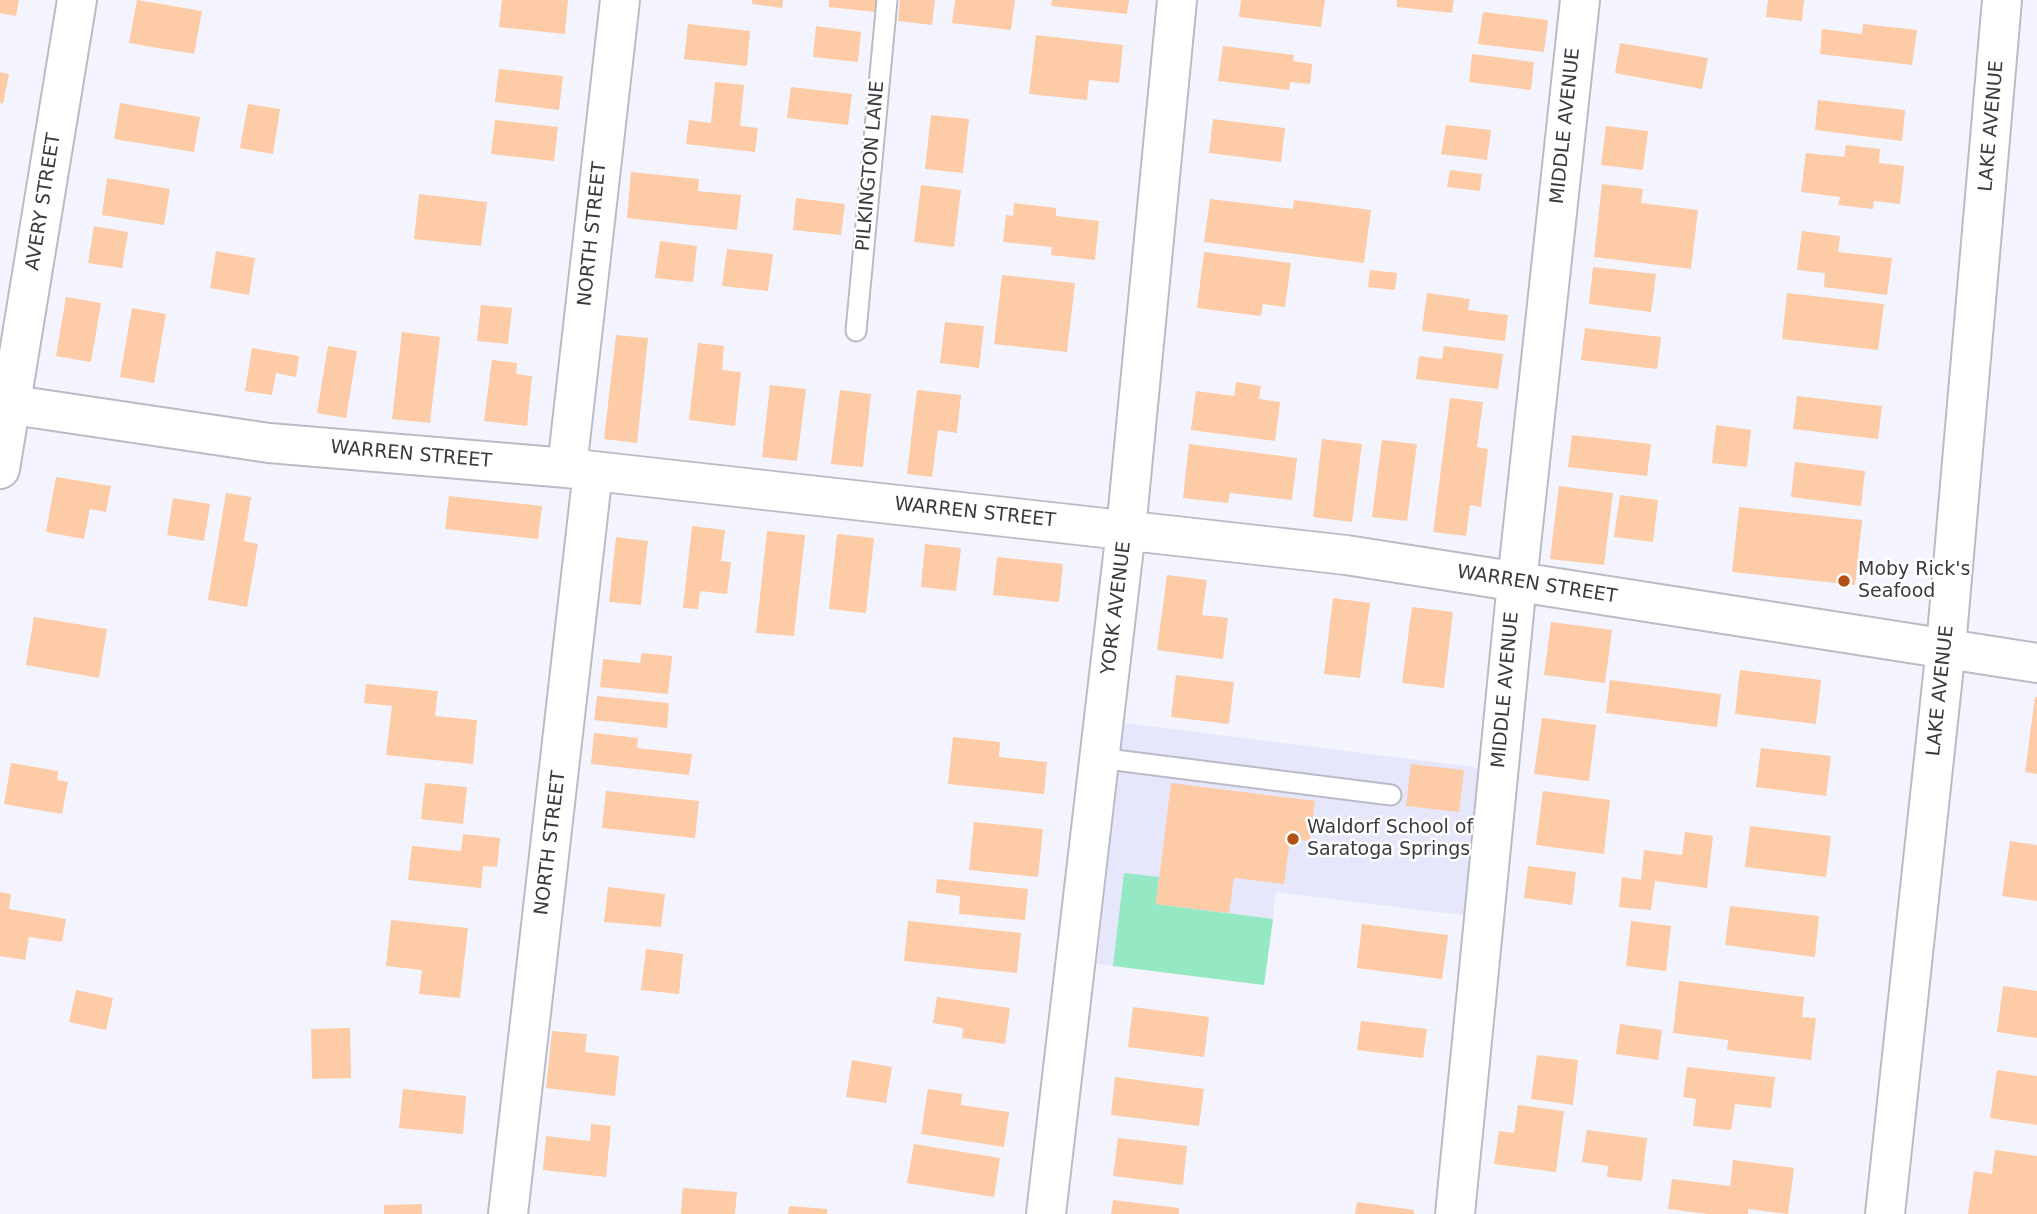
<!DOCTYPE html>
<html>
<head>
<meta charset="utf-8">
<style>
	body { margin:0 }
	canvas { display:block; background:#f4f4fe }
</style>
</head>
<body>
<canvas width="2037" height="1214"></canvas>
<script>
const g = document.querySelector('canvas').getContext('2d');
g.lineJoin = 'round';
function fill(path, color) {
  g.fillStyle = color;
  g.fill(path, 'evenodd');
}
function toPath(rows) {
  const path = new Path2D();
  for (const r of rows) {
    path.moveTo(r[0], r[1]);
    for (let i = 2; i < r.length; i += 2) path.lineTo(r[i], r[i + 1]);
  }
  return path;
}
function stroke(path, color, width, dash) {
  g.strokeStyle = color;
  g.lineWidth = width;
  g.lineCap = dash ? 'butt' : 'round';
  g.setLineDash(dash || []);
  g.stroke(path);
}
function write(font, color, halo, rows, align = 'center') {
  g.font = font + ' "DejaVu Sans",sans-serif';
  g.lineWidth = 5;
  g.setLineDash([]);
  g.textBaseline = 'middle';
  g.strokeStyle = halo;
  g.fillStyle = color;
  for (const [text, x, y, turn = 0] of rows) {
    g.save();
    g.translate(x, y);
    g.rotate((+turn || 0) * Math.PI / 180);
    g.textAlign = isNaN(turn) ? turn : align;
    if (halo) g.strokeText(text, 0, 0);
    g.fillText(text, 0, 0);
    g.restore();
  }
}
const built = toPath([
	[1124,723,1481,768,1469,916,1276,892,1264,985,1097,964]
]);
const green = toPath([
	[1124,873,1159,877,1156,904,1273,919,1264,985,1113,966]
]);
const building = toPath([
	[0,0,19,0,16,16,0,13],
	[137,0,202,11,194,54,129,43],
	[502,0,568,0,565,34,499,27],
	[752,0,783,0,782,8,752,4],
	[829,0,876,0,875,12,829,7],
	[900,0,935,0,932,25,898,21],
	[955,0,1015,0,1011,30,952,23],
	[1052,0,1129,0,1127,14,1051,6],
	[1241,0,1325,0,1321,27,1239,17],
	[1397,0,1454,0,1452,13,1397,7],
	[1768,0,1804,0,1802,21,1766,17],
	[1483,12,1548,20,1544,52,1478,44],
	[688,24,750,31,747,66,684,59],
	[1863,24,1917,30,1912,65,1820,54,1822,29,1862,34],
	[816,26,861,32,858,62,813,57],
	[1036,35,1123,45,1119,83,1089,80,1087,100,1029,94],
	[1620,43,1708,58,1702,89,1615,73],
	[1223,46,1294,55,1293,61,1312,64,1310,84,1290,82,1289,90,1218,81],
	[1472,54,1534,62,1531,90,1469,82],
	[499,69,563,76,559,110,495,102],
	[0,72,9,74,3,104,0,103],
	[715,82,744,85,740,126,758,128,755,152,686,144,689,120,711,123],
	[791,87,852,94,848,125,787,118],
	[1818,100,1905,110,1902,141,1815,130],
	[120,103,200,117,194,152,114,139],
	[248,104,280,109,273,154,240,148],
	[931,115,969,119,963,173,925,169],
	[1213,119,1285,128,1281,162,1209,153],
	[495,120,558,127,554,161,491,154],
	[1446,125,1491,130,1487,160,1441,154],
	[1606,126,1648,131,1643,170,1601,165],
	[1846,145,1880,149,1879,163,1904,166,1900,204,1874,201,1873,209,1838,205,1840,197,1801,192,1806,153,1844,157],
	[1450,170,1482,174,1480,191,1447,187],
	[631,172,699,179,698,191,741,195,737,230,627,218],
	[107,178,170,189,164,225,102,215],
	[1602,184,1643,189,1641,203,1698,210,1691,269,1594,257],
	[921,185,961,190,954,247,914,242],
	[419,194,487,202,481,246,414,239],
	[796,198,845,204,841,235,793,230],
	[1210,199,1293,209,1294,200,1371,210,1364,263,1204,242],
	[1014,203,1056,208,1056,216,1099,221,1095,260,1051,255,1052,247,1003,242,1006,215,1013,216],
	[94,226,128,232,122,268,88,263],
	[1802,231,1840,236,1838,252,1892,258,1887,295,1824,287,1825,273,1797,270],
	[660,241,697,246,693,282,655,278],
	[727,249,773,254,768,291,722,286],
	[216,251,255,258,249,295,210,288],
	[1204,252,1291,263,1285,307,1263,304,1261,316,1197,308],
	[1593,267,1656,274,1651,312,1589,304],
	[1370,270,1397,273,1395,290,1368,287],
	[1002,275,1075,283,1067,352,994,344],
	[1427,293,1470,299,1468,310,1508,315,1505,341,1422,331],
	[1787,293,1884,304,1878,350,1782,339],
	[66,297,101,303,91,362,56,356],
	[481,305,512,308,508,344,477,341],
	[132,308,166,314,154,383,120,377],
	[945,322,984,326,979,368,940,363],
	[1585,328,1661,337,1657,369,1581,360],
	[402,332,440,337,430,423,392,419],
	[616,335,648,338,637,443,604,439],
	[698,343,724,346,722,370,741,372,735,426,689,420],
	[328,346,357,351,346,418,317,413],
	[1444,346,1503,354,1498,389,1416,379,1419,356,1442,359],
	[252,348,299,356,296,377,276,373,272,395,245,391],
	[492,360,517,363,516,374,532,376,527,426,484,421],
	[1236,382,1261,386,1259,399,1280,402,1275,441,1191,430,1196,391,1234,396],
	[770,385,806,389,797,461,762,457],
	[840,390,871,394,863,467,831,464],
	[917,390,961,395,957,433,938,430,932,477,907,474],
	[1797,396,1882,406,1878,439,1793,429],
	[1450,398,1483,402,1477,447,1488,449,1481,507,1470,505,1466,536,1433,532],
	[1716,425,1751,430,1747,467,1712,463],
	[1572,435,1651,444,1647,476,1568,467],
	[1322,439,1362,444,1352,522,1313,517],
	[1382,440,1417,444,1407,521,1372,517],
	[1189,444,1297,458,1292,500,1230,493,1228,503,1183,498],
	[1795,462,1865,471,1861,506,1791,497],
	[56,477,111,486,106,512,90,509,84,539,46,532],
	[1559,486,1613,493,1604,565,1550,559],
	[226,493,251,497,244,541,258,544,247,607,208,600],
	[1620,495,1658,500,1653,542,1614,537],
	[449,496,542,506,538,539,445,529],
	[173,498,210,504,204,541,167,535],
	[1739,507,1862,520,1855,585,1732,572],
	[692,526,725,530,721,561,731,562,727,594,700,591,698,609,683,608],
	[767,531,805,535,794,636,756,633],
	[837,534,874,538,866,613,829,609],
	[616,537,648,541,641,605,609,602],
	[925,544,961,548,956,591,921,587],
	[997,557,1063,564,1059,602,993,595],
	[1167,575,1207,580,1202,615,1228,618,1223,659,1157,650],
	[1333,598,1370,603,1360,678,1324,674],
	[1412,607,1453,612,1444,688,1402,683],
	[34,617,107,629,99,678,26,665],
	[1551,622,1612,630,1605,683,1544,675],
	[642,653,672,656,668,694,600,687,603,659,640,663],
	[1740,670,1821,680,1816,724,1735,714],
	[1176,675,1234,682,1229,724,1171,717],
	[1610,680,1721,694,1717,727,1606,713],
	[366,684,438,691,435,716,477,720,473,764,386,755,392,706,364,703],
	[597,696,669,703,667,728,594,720],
	[2035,697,2037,697,2037,774,2025,772],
	[1542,718,1596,725,1589,781,1534,774],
	[594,733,638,738,637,748,692,754,689,775,591,764],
	[953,737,1000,742,999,757,1047,762,1044,794,948,784],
	[1761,748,1831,756,1826,796,1756,787],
	[11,763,58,771,57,780,68,782,62,814,4,804],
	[1411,764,1464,770,1459,812,1406,806],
	[425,783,467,787,463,824,421,819],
	[1171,783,1315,801,1310,841,1290,839,1284,884,1234,878,1229,913,1156,904],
	[606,791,699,801,695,838,602,828],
	[1543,791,1610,800,1604,854,1536,845],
	[974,822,1043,829,1038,877,969,870],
	[1750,826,1831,836,1826,877,1745,867],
	[1685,832,1713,836,1707,888,1655,881,1651,910,1619,907,1622,877,1641,880,1644,850,1682,855],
	[463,834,500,838,497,867,483,866,481,888,408,880,412,846,461,851],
	[2010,841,2037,845,2037,901,2002,896],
	[1528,866,1576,872,1572,905,1524,898],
	[937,879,1028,889,1025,920,959,914,960,896,936,893],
	[608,887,665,894,661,927,604,922],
	[0,892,11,894,9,909,66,919,62,942,29,937,25,960,0,956],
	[1730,906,1819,916,1815,957,1725,945],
	[391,920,468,928,460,998,419,994,422,970,386,966],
	[908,921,1021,933,1017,973,904,961],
	[1631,921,1671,926,1666,971,1626,966],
	[1362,924,1448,935,1442,979,1357,968],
	[646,949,683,954,679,994,641,990],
	[1679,981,1804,997,1802,1017,1816,1018,1811,1060,1727,1050,1728,1040,1673,1033],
	[2003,986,2037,991,2037,1038,1997,1032],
	[76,990,113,998,106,1030,69,1022],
	[937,997,1010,1008,1005,1044,962,1038,963,1028,933,1023],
	[1133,1007,1209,1017,1204,1057,1128,1047],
	[1361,1021,1427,1029,1423,1058,1357,1050],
	[1620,1024,1662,1030,1658,1060,1616,1054],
	[350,1028,351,1078,312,1079,311,1029],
	[552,1031,587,1034,585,1052,619,1056,615,1096,546,1088],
	[1537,1055,1578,1060,1573,1105,1531,1099],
	[852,1060,892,1067,886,1103,846,1097],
	[1687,1067,1775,1077,1771,1108,1735,1104,1731,1130,1693,1126,1696,1099,1683,1097],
	[1997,1070,2037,1076,2037,1125,1990,1118],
	[1115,1077,1204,1089,1199,1126,1111,1115],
	[403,1089,466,1096,463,1134,399,1128],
	[928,1089,962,1094,961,1105,1009,1112,1004,1147,921,1134],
	[1518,1105,1564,1111,1556,1172,1494,1164,1499,1131,1514,1133],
	[591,1124,611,1126,606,1177,543,1170,546,1136,590,1141],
	[1587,1130,1647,1138,1642,1181,1607,1177,1608,1166,1582,1162],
	[1118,1138,1187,1146,1183,1185,1113,1176],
	[914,1144,1000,1158,994,1197,907,1183],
	[1995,1150,2037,1156,2037,1214,1968,1214,1974,1171,1992,1174],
	[1733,1160,1794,1168,1788,1214,1748,1209,1748,1214,1709,1214,1668,1209,1672,1179,1730,1186],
	[683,1188,737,1192,735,1214,681,1214],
	[1113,1200,1179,1208,1179,1214,1111,1214],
	[1357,1202,1414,1210,1414,1214,1355,1214],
	[422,1204,422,1214,384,1214,384,1205],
	[789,1206,827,1209,827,1214,788,1214]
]);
const lane = toPath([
	[856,331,887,0],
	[1099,758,1391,795]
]);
const street = toPath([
	[0,403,269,443,567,468,1346,555,2037,663],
	[567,468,620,0],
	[0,469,77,0],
	[508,1214,593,471],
	[1046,1214,1126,530,1177,0],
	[1455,1214,1517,582,1580,0]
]);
const secondary = toPath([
	[1885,1214,1946,647,2002,0]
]);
const markers = [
	[1844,581,7,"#b25016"],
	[1293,839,7,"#b25016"]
];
const streetNames = [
	["MIDDLE AVENUE",1566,126,-84],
	["LAKE AVENUE",1992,126,-85],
	["PILKINGTON LANE",871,166,-85],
	["AVERY STREET",44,202,-81],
	["NORTH STREET",593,234,-84],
	["WARREN STREET",411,455,5],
	["WARREN STREET",975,513,6],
	["WARREN STREET",1537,585,9],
	["YORK AVENUE",1117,608,-83],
	["MIDDLE AVENUE",1506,690,-85],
	["LAKE AVENUE",1941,691,-84],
	["NORTH STREET",551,843,-83]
];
const poiNames = [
	["Moby Rick's",1858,570],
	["Seafood",1858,592],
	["Waldorf School of",1307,828],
	["Saratoga Springs",1307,850]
];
fill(built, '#e6e7fb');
fill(green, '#94e9c4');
fill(building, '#fdcba6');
stroke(lane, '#bbbbc7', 23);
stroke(street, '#bbbbc7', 42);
stroke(secondary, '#bbbbc7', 42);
stroke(lane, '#fff', 19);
stroke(street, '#fff', 38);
stroke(secondary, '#fff', 38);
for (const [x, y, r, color] of markers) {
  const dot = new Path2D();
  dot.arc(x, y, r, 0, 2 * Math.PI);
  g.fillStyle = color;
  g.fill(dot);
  stroke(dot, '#fff', 2.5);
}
write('19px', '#3a3a3f', '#fff', streetNames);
write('19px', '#3a3a3f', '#fff', poiNames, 'left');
</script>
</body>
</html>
